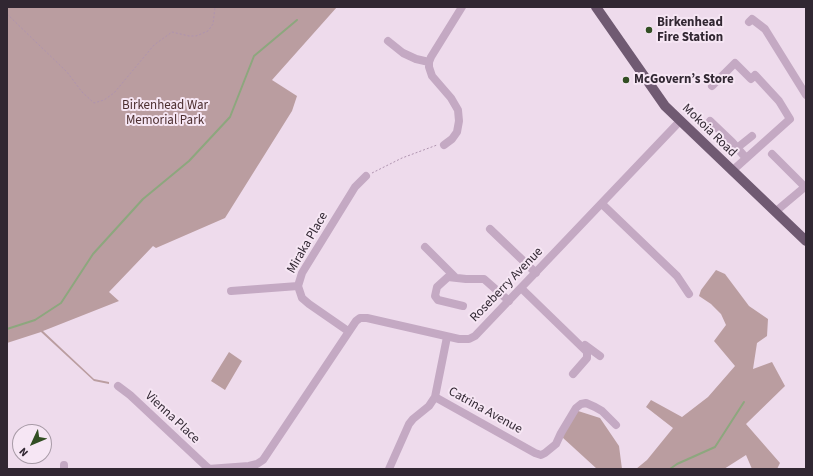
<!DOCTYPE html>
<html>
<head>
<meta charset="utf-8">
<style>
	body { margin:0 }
	#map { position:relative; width:813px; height:476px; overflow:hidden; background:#eedbec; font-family:"Source Sans 3",sans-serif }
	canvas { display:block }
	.frame { position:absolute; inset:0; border:8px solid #312732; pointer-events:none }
	.north { position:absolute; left:12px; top:424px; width:40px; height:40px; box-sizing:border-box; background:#f6e6f4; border:1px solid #a79aa6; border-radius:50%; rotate:226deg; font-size:11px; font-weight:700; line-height:16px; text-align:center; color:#312732 }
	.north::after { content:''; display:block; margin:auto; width:14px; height:18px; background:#324e23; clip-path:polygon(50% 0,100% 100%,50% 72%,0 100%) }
</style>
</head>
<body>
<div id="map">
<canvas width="813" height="476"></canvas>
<div class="frame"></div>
<div class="north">N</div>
</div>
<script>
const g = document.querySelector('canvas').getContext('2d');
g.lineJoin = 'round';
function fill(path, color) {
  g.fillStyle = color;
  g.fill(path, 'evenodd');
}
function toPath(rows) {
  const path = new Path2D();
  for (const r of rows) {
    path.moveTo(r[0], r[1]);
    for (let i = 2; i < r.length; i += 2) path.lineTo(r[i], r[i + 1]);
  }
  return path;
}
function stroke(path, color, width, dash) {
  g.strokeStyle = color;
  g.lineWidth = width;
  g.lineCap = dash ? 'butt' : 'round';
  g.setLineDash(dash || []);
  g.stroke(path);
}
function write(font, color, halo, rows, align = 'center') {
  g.font = font + ' "Source Sans 3",sans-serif';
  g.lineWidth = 4;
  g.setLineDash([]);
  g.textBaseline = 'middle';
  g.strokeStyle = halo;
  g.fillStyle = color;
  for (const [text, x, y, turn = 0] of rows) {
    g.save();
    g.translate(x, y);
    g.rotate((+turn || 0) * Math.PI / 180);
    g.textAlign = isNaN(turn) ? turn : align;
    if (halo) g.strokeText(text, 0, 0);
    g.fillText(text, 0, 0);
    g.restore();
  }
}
const green = toPath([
	[7,7,337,7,272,80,297,96,292,111,225,218,156,248,153,246,109,292,119,301,43,331,94,379,109,382,109,384,94,381,41,332,7,343],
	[716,270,725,274,749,306,768,319,767,336,757,343,753,369,772,362,785,386,746,424,780,463,777,469,752,469,746,455,724,469,636,469,647,460,673,428,646,407,651,400,682,417,708,397,735,366,714,341,726,325,721,314,711,304,699,296,701,290],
	[229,352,242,361,225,390,211,381],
	[575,410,600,418,619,446,622,469,597,469,562,437]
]);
const stream = toPath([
	[7,329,35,320,61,303,93,254,143,199,189,161,230,117,254,56,297,20],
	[670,469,677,464,715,447,744,402]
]);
const path = toPath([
	[7,14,67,72,82,92,94,103,104,100,114,93,154,45,172,32,189,36,196,36,208,31,213,24,215,7],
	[372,173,402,158,437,145]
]);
const minor = toPath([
	[749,22,752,19,765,29,806,95],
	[388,41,403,53,416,59,429,62],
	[712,86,735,63,751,79,755,75,779,101,790,119,732,171],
	[710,121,732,142,746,158],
	[444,145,452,139,457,132,459,121,458,110,451,98,432,76,429,67,429,62,431,57,462,7],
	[737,148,752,136],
	[772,154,805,187],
	[602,204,677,276,689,294],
	[775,212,806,186],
	[490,229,536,273],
	[425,247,455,277],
	[521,288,587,352,587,358,573,374],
	[231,291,298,286],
	[463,306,438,300,435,296,437,287,448,277,466,279,484,279,509,301],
	[348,331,309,304,302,298,298,286,302,273,355,187,366,176],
	[585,345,600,356],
	[118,386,130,395,209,469],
	[435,397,535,453,541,455,545,453,556,444,561,433,576,408,581,404,586,403,595,407,602,411,616,425],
	[64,469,64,465],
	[208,469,249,466,257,464,263,460,356,321,360,318,367,318,459,339,469,339,475,336,680,121],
	[389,469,409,424,413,419,429,406,435,397,447,337]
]);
const major = toPath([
	[596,7,665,106,806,241]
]);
const markers = [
	[649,30,4,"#324e23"],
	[626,80,4,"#324e23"]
];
const poiNames = [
	["Birkenhead",657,23],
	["Fire Station",657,38],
	["McGovern’s Store",634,80]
];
const parkNames = [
	["Birkenhead War",165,106],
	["Memorial Park",165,121]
];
const streetNames = [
	["Mokoia Road",709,131,44],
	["Miraka Place",308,243,-60],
	["Roseberry Avenue",507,285,-46],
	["Catrina Avenue",485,411,29],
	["Vienna Place",172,418,43]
];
fill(green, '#ba9da0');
stroke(stream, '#8da77e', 2);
stroke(path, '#af93af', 1, [2, 2]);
stroke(minor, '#c4a9c3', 8);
stroke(major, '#705a72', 10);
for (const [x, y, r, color] of markers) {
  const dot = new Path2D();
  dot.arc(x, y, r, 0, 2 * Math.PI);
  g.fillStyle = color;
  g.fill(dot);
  stroke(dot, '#f6e6f4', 1.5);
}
write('bold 13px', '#312732', '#f6e6f4', poiNames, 'left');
write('13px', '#4d2f30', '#f6e6f4', parkNames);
write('13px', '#312732', '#f6e6f4', streetNames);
</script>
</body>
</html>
